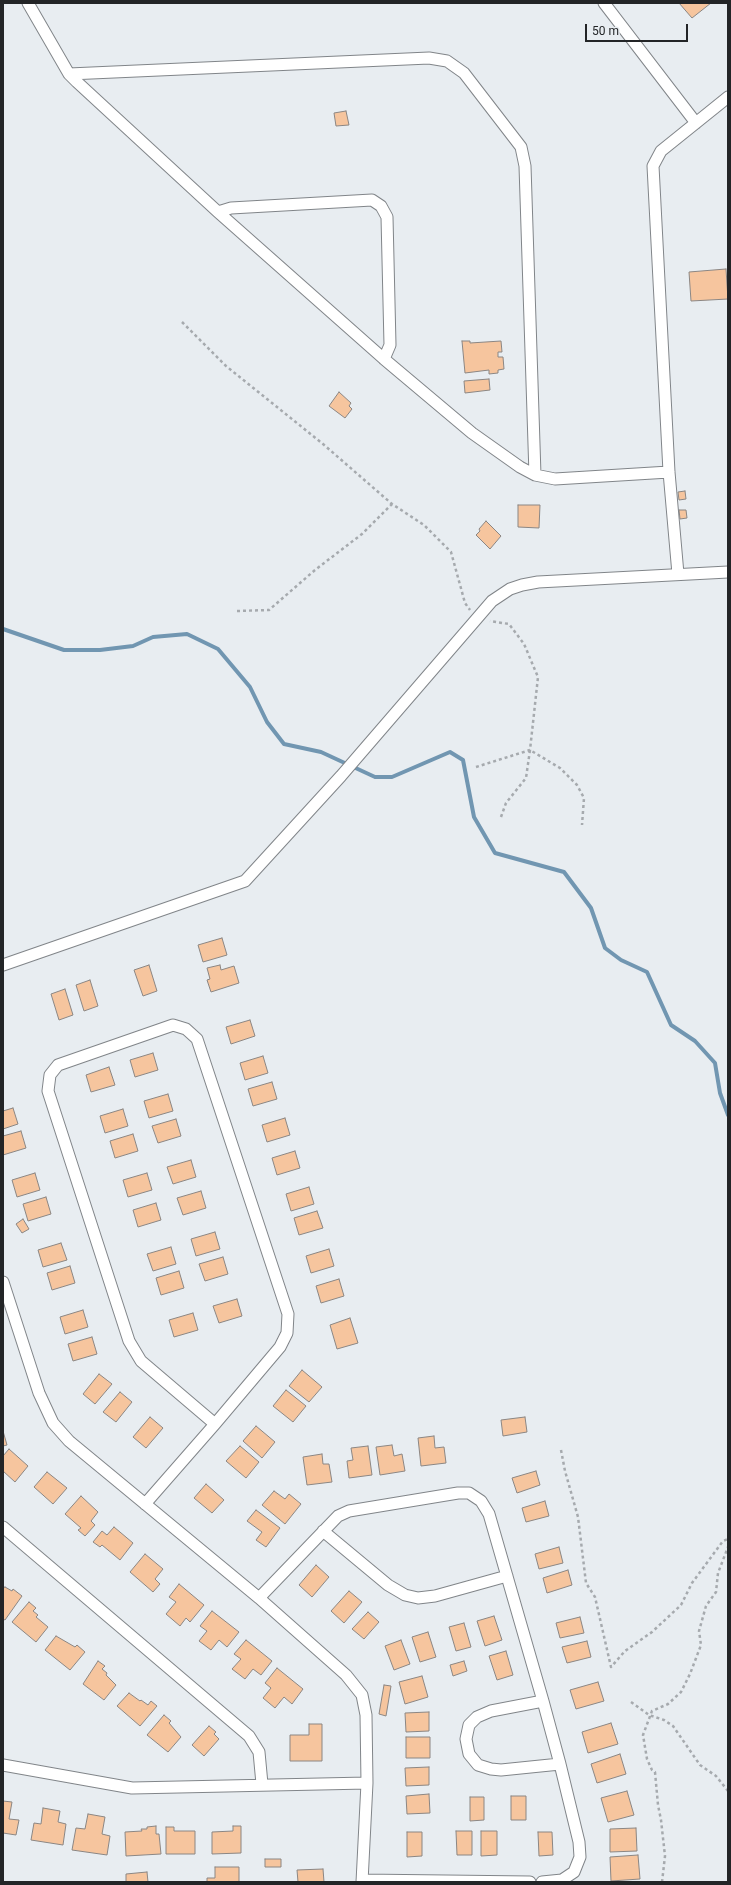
<!DOCTYPE html>
<html>
<head>
<meta charset="utf-8">
<style>
	body { margin:0 }
	#map { position:relative; width:731px; height:1885px; overflow:hidden; background:#e8edf1; font-family:Roboto,sans-serif }
	canvas { display:block }
	.frame { position:absolute; inset:0; border:4px solid #232527; pointer-events:none }
	.scale { position:absolute; left:585px; top:24px; width:103px; height:18px; box-sizing:border-box; border:2px solid #232527; border-top:0; padding-left:5px; font-size:12px; line-height:14px; white-space:nowrap; color:#232527; -webkit-text-stroke:3px #e8edf1; paint-order:stroke }
</style>
</head>
<body>
<div id="map">
<canvas width="731" height="1885"></canvas>
<div class="frame"></div>
<div class="scale">50 m</div>
</div>
<script>
const g = document.querySelector('canvas').getContext('2d');
g.lineJoin = 'round';
function toPath(rows) {
  const path = new Path2D();
  for (const r of rows) {
    path.moveTo(r[0], r[1]);
    for (let i = 2; i < r.length; i += 2) path.lineTo(r[i], r[i + 1]);
  }
  return path;
}
function stroke(path, color, width, dash) {
  g.strokeStyle = color;
  g.lineWidth = width;
  g.lineCap = dash ? 'butt' : 'round';
  g.setLineDash(dash || []);
  g.stroke(path);
}
function fill(path, color) {
  g.fillStyle = color;
  g.fill(path, 'evenodd');
}
const stream = toPath([
	[3,629,64,650,100,650,133,646,153,637,187,634,218,649,250,687,267,722,284,744,321,752,375,777,392,777,450,752,463,760,474,817,495,853,564,872,591,908,605,948,621,960,647,972,671,1025,695,1041,715,1063,720,1093,728,1115]
]);
const building = toPath([
	[679,3,711,3,692,18,679,3],
	[346,111,349,125,336,126,334,113,346,111],
	[726,269,728,299,691,301,689,272,726,269],
	[462,341,470,341,470,343,501,341,502,352,498,352,498,357,503,357,504,369,498,370,498,373,489,374,489,370,465,373,462,341],
	[489,379,490,390,465,393,464,381,489,379],
	[339,392,351,403,349,406,352,409,345,418,329,406,339,392],
	[685,491,686,499,679,500,678,492,685,491],
	[518,505,540,505,539,528,518,527,518,505],
	[679,510,686,510,687,518,680,519,679,510],
	[486,521,501,536,490,549,476,535,480,531,479,529,486,521],
	[222,938,227,955,203,962,198,945,222,938],
	[149,965,157,991,143,996,134,970,149,965],
	[220,965,221,970,234,966,239,983,211,992,207,980,210,979,207,968,220,965],
	[90,980,98,1006,84,1011,76,985,90,980],
	[65,989,73,1015,59,1020,51,994,65,989],
	[250,1020,255,1036,231,1044,226,1027,250,1020],
	[153,1053,158,1070,135,1077,130,1060,153,1053],
	[263,1056,268,1073,245,1080,240,1063,263,1056],
	[109,1067,115,1085,91,1092,86,1075,109,1067],
	[272,1082,277,1099,253,1106,248,1089,272,1082],
	[168,1094,173,1111,149,1118,144,1101,168,1094],
	[13,1108,18,1124,3,1129,3,1111,13,1108],
	[123,1109,128,1126,105,1133,100,1116,123,1109],
	[285,1118,290,1135,267,1142,262,1125,285,1118],
	[176,1119,181,1136,158,1143,152,1126,176,1119],
	[21,1131,26,1148,3,1155,3,1136,21,1131],
	[133,1134,138,1151,115,1158,110,1141,133,1134],
	[295,1151,300,1168,277,1175,272,1158,295,1151],
	[191,1160,196,1177,173,1184,167,1167,191,1160],
	[35,1173,40,1190,17,1197,12,1180,35,1173],
	[147,1173,152,1190,128,1197,123,1180,147,1173],
	[309,1187,314,1204,291,1211,286,1194,309,1187],
	[201,1191,206,1208,183,1215,177,1198,201,1191],
	[46,1197,51,1214,28,1221,23,1204,46,1197],
	[156,1203,161,1220,138,1227,133,1210,156,1203],
	[317,1211,323,1228,299,1235,294,1218,317,1211],
	[23,1219,29,1229,22,1233,16,1224,23,1219],
	[215,1232,220,1249,196,1256,191,1239,215,1232],
	[61,1243,67,1260,43,1267,38,1250,61,1243],
	[171,1247,176,1264,153,1271,147,1254,171,1247],
	[329,1249,334,1266,311,1273,306,1256,329,1249],
	[223,1257,228,1274,205,1281,199,1264,223,1257],
	[70,1266,75,1283,52,1290,47,1273,70,1266],
	[179,1271,184,1288,161,1295,156,1278,179,1271],
	[339,1279,344,1296,321,1303,316,1286,339,1279],
	[237,1299,242,1316,219,1323,213,1306,237,1299],
	[83,1310,88,1327,65,1334,60,1317,83,1310],
	[193,1313,198,1330,174,1337,169,1320,193,1313],
	[350,1318,358,1343,337,1349,330,1325,350,1318],
	[92,1337,97,1354,73,1361,68,1344,92,1337],
	[302,1370,322,1387,309,1402,289,1386,302,1370],
	[99,1374,112,1384,95,1404,83,1394,99,1374],
	[286,1390,306,1406,293,1422,273,1406,286,1390],
	[120,1392,132,1402,116,1422,103,1412,120,1392],
	[150,1417,163,1428,146,1448,133,1437,150,1417],
	[525,1417,527,1432,503,1436,501,1420,525,1417],
	[256,1426,275,1442,262,1458,243,1441,256,1426],
	[3,1431,7,1445,3,1446,3,1431],
	[434,1436,435,1448,444,1447,446,1463,421,1466,418,1438,434,1436],
	[392,1445,394,1456,402,1454,405,1471,380,1475,376,1447,392,1445],
	[240,1446,259,1462,246,1478,226,1461,240,1446],
	[368,1446,372,1475,349,1478,347,1461,353,1460,351,1448,368,1446],
	[9,1449,28,1466,15,1482,3,1471,3,1456,9,1449],
	[322,1454,323,1464,329,1464,332,1482,307,1485,303,1457,322,1454],
	[536,1471,540,1485,517,1493,512,1478,536,1471],
	[47,1472,67,1488,53,1504,34,1487,47,1472],
	[206,1484,224,1500,212,1513,194,1498,206,1484],
	[274,1491,285,1499,289,1494,301,1504,285,1524,262,1505,274,1491],
	[81,1496,98,1512,91,1521,95,1525,85,1536,78,1530,81,1528,65,1514,81,1496],
	[545,1501,549,1516,526,1522,522,1508,545,1501],
	[256,1510,280,1528,266,1547,256,1540,262,1532,247,1521,256,1510],
	[114,1527,133,1543,120,1560,102,1545,100,1547,93,1542,102,1531,107,1535,114,1527],
	[559,1547,563,1563,539,1569,535,1554,559,1547],
	[145,1554,163,1569,155,1579,160,1584,153,1592,130,1572,145,1554],
	[316,1565,329,1577,312,1597,299,1585,316,1565],
	[568,1570,572,1585,547,1593,543,1578,568,1570],
	[179,1584,204,1605,190,1622,186,1618,180,1626,166,1614,176,1602,169,1597,179,1584],
	[5,1587,12,1591,13,1589,22,1596,5,1620,3,1619,3,1588,5,1587],
	[349,1591,362,1602,344,1623,331,1611,349,1591],
	[29,1602,36,1608,33,1611,38,1615,36,1617,48,1627,36,1642,12,1622,29,1602],
	[212,1611,239,1632,227,1647,219,1640,211,1650,199,1641,207,1631,200,1626,212,1611],
	[368,1612,379,1622,364,1639,352,1629,368,1612],
	[494,1616,502,1640,485,1646,477,1621,494,1616],
	[580,1617,584,1633,560,1638,556,1623,580,1617],
	[464,1623,471,1647,456,1651,449,1627,464,1623],
	[428,1632,436,1657,420,1662,412,1637,428,1632],
	[56,1636,75,1647,77,1645,85,1652,70,1670,45,1650,56,1636],
	[246,1640,272,1661,261,1675,253,1669,245,1679,232,1669,241,1659,234,1654,246,1640],
	[401,1640,410,1664,394,1670,385,1646,401,1640],
	[587,1641,591,1657,567,1663,562,1647,587,1641],
	[506,1651,513,1675,497,1680,489,1656,506,1651],
	[98,1661,105,1666,102,1669,107,1673,106,1675,116,1685,104,1700,83,1684,98,1661],
	[464,1661,467,1671,453,1676,450,1665,464,1661],
	[277,1668,303,1689,292,1704,284,1697,275,1708,263,1698,271,1688,265,1683,277,1668],
	[422,1676,428,1697,405,1704,399,1682,422,1676],
	[598,1682,604,1701,576,1709,570,1690,598,1682],
	[384,1685,391,1686,386,1716,379,1714,384,1685],
	[129,1693,140,1701,141,1700,148,1705,151,1701,157,1706,140,1726,117,1706,129,1693],
	[429,1712,429,1731,406,1732,405,1713,429,1712],
	[164,1715,171,1721,169,1723,181,1737,168,1752,147,1735,164,1715],
	[611,1723,618,1744,588,1753,582,1732,611,1723],
	[309,1724,322,1724,322,1761,290,1761,290,1735,309,1735,309,1724],
	[209,1726,216,1732,214,1734,219,1739,204,1756,192,1745,209,1726],
	[406,1737,430,1737,430,1758,406,1758,406,1737],
	[620,1754,626,1774,597,1783,591,1764,620,1754],
	[429,1767,429,1785,406,1786,405,1768,429,1767],
	[627,1791,634,1815,608,1822,601,1798,627,1791],
	[429,1794,430,1813,407,1814,406,1796,429,1794],
	[511,1796,526,1796,526,1820,511,1820,511,1796],
	[470,1797,484,1797,484,1820,470,1821,470,1797],
	[3,1801,12,1802,9,1819,19,1820,16,1835,3,1833,3,1801],
	[43,1808,60,1811,58,1822,66,1824,63,1845,31,1840,34,1823,41,1824,43,1808],
	[88,1814,105,1817,102,1834,110,1836,107,1855,72,1850,76,1828,85,1829,88,1814],
	[156,1826,156,1834,159,1834,161,1854,126,1856,125,1832,142,1831,141,1829,147,1829,147,1827,156,1826],
	[233,1826,241,1826,241,1853,212,1854,212,1832,233,1831,233,1826],
	[166,1827,174,1827,174,1831,195,1831,195,1854,166,1854,166,1827],
	[636,1828,637,1851,610,1852,610,1829,636,1828],
	[456,1831,472,1831,472,1855,457,1855,456,1831],
	[481,1831,497,1831,497,1855,481,1856,481,1831],
	[407,1832,422,1832,422,1856,407,1857,407,1832],
	[538,1832,552,1832,553,1855,539,1856,538,1832],
	[638,1855,640,1879,611,1881,610,1857,638,1855],
	[265,1859,281,1859,281,1867,265,1867,265,1859],
	[215,1867,239,1867,239,1882,207,1882,207,1878,215,1878,215,1867],
	[323,1869,324,1882,298,1882,297,1870,323,1869],
	[147,1872,148,1882,126,1882,126,1874,147,1872]
]);
const path = toPath([
	[182,322,226,366,323,444,392,504,424,525,451,552,465,603,470,610],
	[237,611,269,610,315,570,362,534,392,504],
	[476,767,530,750,538,677,524,644,509,624,490,621],
	[501,817,506,803,526,778,530,750,560,768,577,785,584,798,582,825],
	[561,1450,565,1471,578,1517,586,1583,595,1597,611,1667,625,1651,652,1632,681,1605,692,1583,723,1541,728,1539],
	[631,1702,649,1715,664,1720,673,1726,700,1765,716,1776,728,1791],
	[662,1882,665,1856,661,1820,658,1805,655,1772,652,1770,647,1759,643,1735,652,1711,668,1704,681,1692,690,1674,701,1645,699,1631,706,1606,716,1592,718,1573,728,1547]
]);
const minor = toPath([
	[28,3,69,74,77,82,218,212,384,359,472,433,520,467,535,475,555,479,669,472],
	[604,3,696,123],
	[69,74,429,58,447,61,464,73,521,147,525,166,535,475],
	[218,212,231,208,372,200,381,206,387,217,390,345,384,359],
	[678,574,669,472,653,166,661,151,728,97],
	[3,965,245,881,341,776,492,601,510,589,522,585,538,582,728,572],
	[3,1282,39,1393,53,1423,69,1441,259,1598,346,1675,362,1695,366,1715,367,1783,362,1882],
	[145,1504,215,1424,280,1347,287,1333,288,1314,197,1039,186,1029,173,1025,58,1065,50,1075,48,1091,129,1341,141,1361,215,1424],
	[3,1527,249,1736,259,1752,262,1784],
	[323,1531,388,1585,405,1595,418,1598,435,1596,507,1576],
	[259,1598,338,1516,349,1511,458,1493,469,1493,481,1501,489,1514,543,1701,560,1764,579,1842,580,1857,574,1872,562,1880,542,1882],
	[543,1701,491,1711,477,1717,469,1725,466,1739,469,1754,478,1765,491,1769,501,1770,560,1764],
	[3,1765,132,1788,367,1783],
	[362,1880,530,1882]
]);
stroke(stream, '#7196b1', 4);
fill(building, '#f6c59e');
stroke(building, '#8b8683', 1);
stroke(minor, '#818589', 13);
stroke(path, '#a6aaae', 2.5, [3, 3]);
stroke(minor, '#fff', 11);
</script>
</body>
</html>
